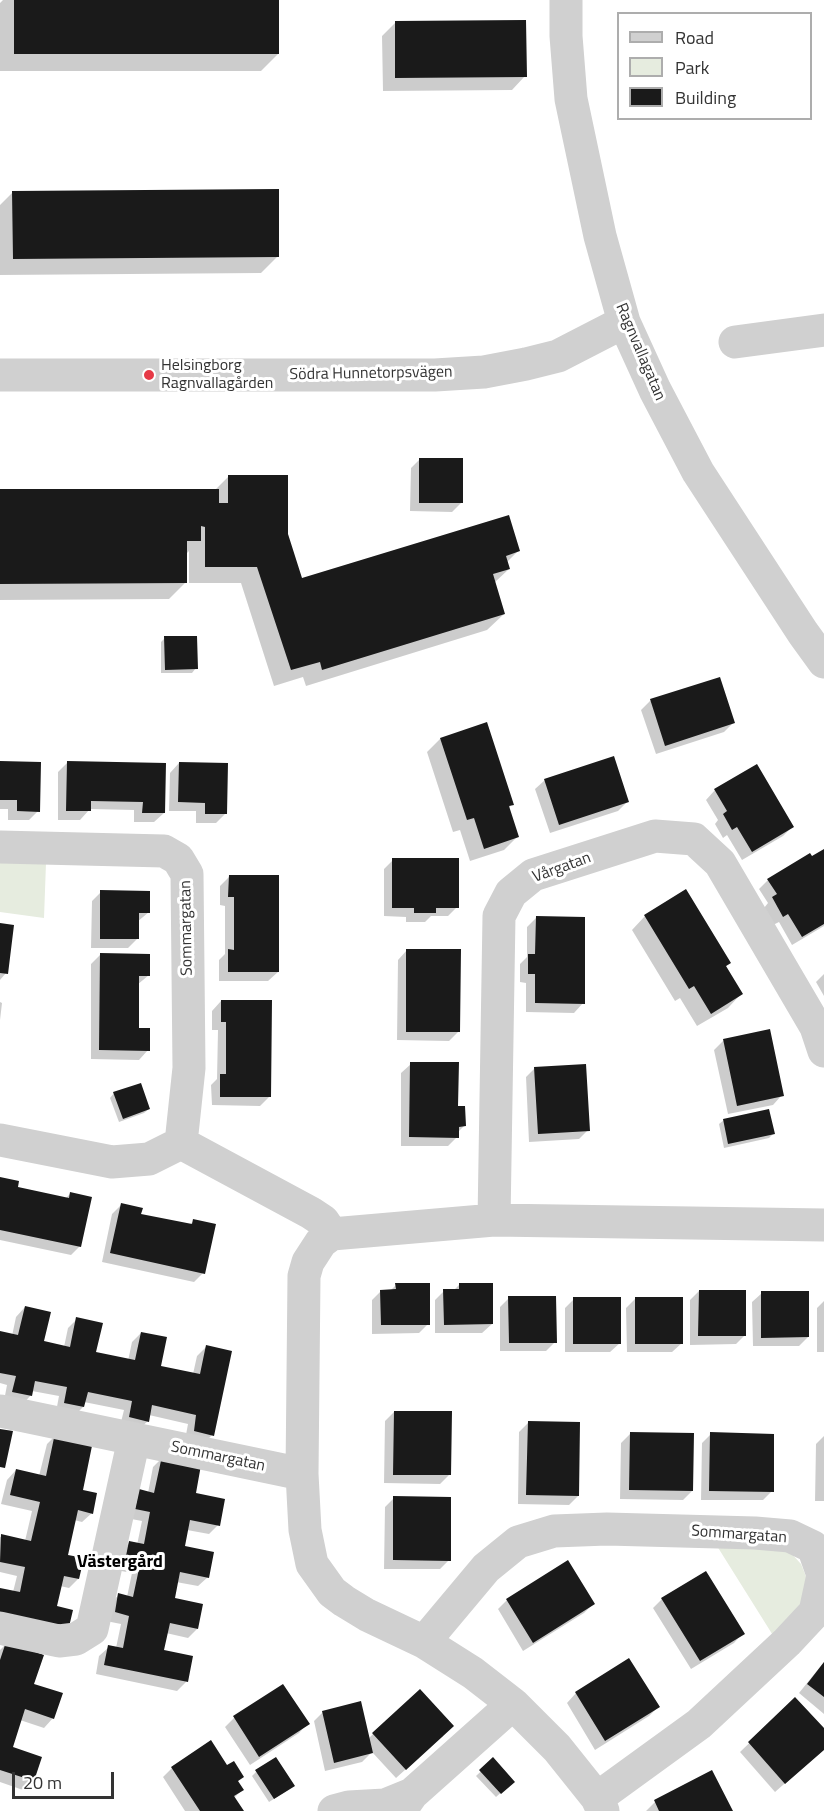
<!DOCTYPE html>
<html>
<head>
<meta charset="utf-8">
<style>
	body { margin:0 }
	#map { position:relative; width:824px; height:1811px; overflow:hidden; background:#fff; font-family:"Titillium Web",sans-serif }
	canvas { display:block }
	.legend { position:absolute; left:617px; top:12px; width:195px; height:108px; box-sizing:border-box; background:#fff; border:2px solid #adadad; margin:0; padding:8px 10px; list-style:none; font-size:18px; color:#333 }
	.legend li { display:flex; align-items:center; gap:12px; height:30px }
	.legend b { width:30px; border:2px solid #adadad }
	.scale { position:absolute; left:12px; top:1772px; width:102px; height:27px; box-sizing:border-box; border:3px solid #333; border-top:0; padding-left:8px; font-size:18px; line-height:21px; white-space:nowrap; color:#333; -webkit-text-stroke:4px #fff; paint-order:stroke }
</style>
</head>
<body>
<div id="map">
<canvas width="824" height="1811"></canvas>
<ul class="legend">
<li><b style="height:8px;background:#d0d0d0"></b>Road</li>
<li><b style="height:16px;background:#e6ecdf"></b>Park</li>
<li><b style="height:16px;background:#1a1a1a"></b>Building</li>
</ul>
<div class="scale">20 m</div>
</div>
<script>
const g = document.querySelector('canvas').getContext('2d');
g.lineJoin = 'round';
function fill(path, color) {
  g.fillStyle = color;
  g.fill(path, 'evenodd');
}
function toPath(rows) {
  const path = new Path2D();
  for (const r of rows) {
    path.moveTo(r[0], r[1]);
    for (let i = 2; i < r.length; i += 2) path.lineTo(r[i], r[i + 1]);
  }
  return path;
}
function stroke(path, color, width, dash) {
  g.strokeStyle = color;
  g.lineWidth = width;
  g.lineCap = dash ? 'butt' : 'round';
  g.setLineDash(dash || []);
  g.stroke(path);
}
function write(font, color, halo, rows, align = 'center') {
  g.font = font + ' "Titillium Web",sans-serif';
  g.lineWidth = 6;
  g.setLineDash([]);
  g.textBaseline = 'middle';
  g.strokeStyle = halo;
  g.fillStyle = color;
  for (const [text, x, y, turn = 0] of rows) {
    g.save();
    g.translate(x, y);
    g.rotate((+turn || 0) * Math.PI / 180);
    g.textAlign = isNaN(turn) ? turn : align;
    if (halo) g.strokeText(text, 0, 0);
    g.fillText(text, 0, 0);
    g.restore();
  }
}
const green = toPath([
	[0,863,46,863,44,918,0,912],
	[774,1544,791,1553,801,1564,807,1579,806,1597,774,1637,717,1546]
]);
const shadow = toPath([
	[3,0,278,0,278,54,261,71,0,71,0,3],
	[396,22,525,76,512,90,383,91,382,36],
	[13,192,278,256,261,273,0,275,0,205],
	[420,459,461,503,452,512,410,511,411,468],
	[229,476,286,534,301,580,518,551,506,563,509,569,494,583,504,614,487,630,306,686,303,677,274,686,241,583,189,583,189,551,185,555,185,583,169,599,0,600,0,491,214,491],
	[165,638,196,668,192,673,161,673,161,642],
	[719,679,733,723,724,732,656,754,641,710,650,701],
	[440,739,512,804,508,809,517,837,504,850,470,861,460,830,453,832,427,752],
	[0,762,38,811,29,820,8,820,8,809,0,809],
	[68,762,164,813,154,822,134,822,134,810,90,809,80,820,58,820,58,772],
	[179,763,225,814,216,823,196,823,196,811,169,811,170,773],
	[545,780,627,802,618,811,550,833,535,789],
	[715,790,792,827,783,836,742,860,727,835,723,838,715,824,718,820,706,800],
	[824,851,824,926,792,945,779,922,773,925,764,908,768,903,759,889,768,880],
	[393,860,457,907,448,916,431,916,425,922,406,922,406,917,384,916,384,869],
	[229,877,278,972,268,981,219,981,219,960,225,954,225,906,220,905,220,886],
	[101,892,149,912,137,922,137,939,128,948,91,948,92,901],
	[645,916,730,963,725,967,741,994,728,1008,697,1026,680,998,675,1001,632,930],
	[536,918,583,1003,574,1013,526,1012,526,983,520,982,520,964,527,957,527,927],
	[0,925,6,973,0,980],
	[407,950,459,1031,449,1041,397,1040,398,960],
	[100,955,149,975,137,985,137,1030,148,1050,139,1060,91,1059,91,964],
	[824,974,824,996,816,982],
	[221,1001,270,1096,260,1106,212,1105,211,1085,217,1079,218,1030,212,1030,212,1011],
	[0,1002,2,1003,0,1020],
	[768,1031,782,1095,773,1105,728,1114,714,1050,723,1041],
	[411,1064,457,1108,464,1126,457,1133,457,1137,448,1146,401,1146,401,1073],
	[535,1068,588,1130,579,1139,529,1142,526,1077],
	[114,1093,149,1109,144,1113,119,1122,110,1098],
	[724,1120,773,1134,769,1138,724,1148,719,1124],
	[0,1179,16,1188,65,1199,70,1194,80,1246,71,1255,0,1240],
	[121,1205,139,1215,189,1225,194,1221,203,1273,194,1282,102,1262,112,1214],
	[396,1285,428,1324,419,1333,372,1334,372,1300,381,1291,390,1291],
	[459,1285,492,1324,482,1333,435,1333,435,1300,444,1291,453,1291],
	[699,1291,745,1335,736,1344,690,1345,690,1300],
	[762,1293,808,1337,799,1346,753,1346,752,1302],
	[509,1298,555,1342,546,1351,500,1351,500,1307],
	[574,1299,620,1343,610,1352,565,1352,565,1308],
	[635,1299,682,1343,672,1352,627,1352,626,1308],
	[824,1301,824,1352,817,1352,817,1308],
	[25,1307,42,1342,64,1347,68,1328,77,1319,94,1353,128,1361,132,1342,141,1333,159,1367,193,1374,197,1356,206,1347,212,1435,203,1444,185,1440,188,1424,149,1415,148,1421,138,1430,120,1426,124,1410,84,1402,83,1407,74,1416,56,1412,59,1396,32,1391,31,1395,22,1405,4,1401,7,1385,0,1383,0,1333,12,1336,16,1317],
	[394,1412,449,1475,440,1484,384,1483,385,1421],
	[528,1423,578,1496,569,1505,518,1504,519,1432],
	[631,1433,692,1491,683,1500,620,1499,621,1443],
	[711,1434,772,1491,763,1500,701,1500,702,1443],
	[56,1435,92,1513,82,1522,74,1520,67,1556,78,1579,69,1588,60,1586,55,1607,0,1589,13,1592,17,1576,0,1572,0,1537,25,1541,32,1511,1,1504,7,1480,16,1470,39,1476,47,1444],
	[824,1436,824,1501,815,1501,816,1444],
	[162,1458,218,1525,209,1534,187,1530,183,1547,208,1577,198,1586,176,1582,173,1599,197,1629,188,1638,166,1633,162,1651,186,1682,177,1691,96,1674,99,1656,109,1647,116,1648,121,1624,106,1621,109,1604,119,1595,127,1597,132,1573,116,1570,120,1552,129,1543,137,1545,142,1521,126,1518,148,1493,153,1467],
	[394,1498,449,1560,440,1569,384,1569,385,1507],
	[662,1599,743,1633,734,1643,691,1669,653,1608],
	[507,1600,593,1604,584,1613,523,1651,498,1609],
	[6,1644,53,1718,44,1728,20,1720,11,1748,40,1757,32,1781,23,1790,0,1782,0,1650],
	[629,1660,658,1707,649,1716,595,1750,567,1703,576,1693],
	[824,1662,824,1714,799,1693],
	[795,1699,824,1731,824,1749,775,1792,740,1752],
	[323,1712,368,1739,373,1734,443,1736,396,1778,372,1752,362,1762,325,1771,314,1721],
	[234,1718,308,1723,299,1733,250,1765,225,1727],
	[493,1760,513,1782,496,1797,476,1776],
	[227,1767,242,1777,237,1782,242,1790,234,1798,242,1811,185,1811,163,1777,172,1768],
	[256,1772,288,1790,269,1802,252,1776],
	[655,1802,731,1811,646,1811]
]);
const building = toPath([
	[14,0,279,0,279,54,14,54],
	[526,20,527,77,395,78,395,21],
	[279,189,279,257,13,259,12,191],
	[419,458,463,458,463,503,419,503],
	[228,475,288,475,288,534,302,578,509,515,520,551,506,556,510,569,493,574,505,614,322,670,320,662,291,670,257,567,205,567,205,527,201,526,201,541,187,541,187,583,0,584,0,489,219,489,219,503,228,503],
	[164,636,197,636,198,669,165,670],
	[720,677,735,723,665,746,650,699],
	[487,722,514,805,509,806,519,837,484,849,474,818,467,820,440,738],
	[614,756,629,802,559,825,544,779],
	[0,761,41,762,40,812,17,811,17,800,0,800],
	[67,761,166,763,165,813,142,813,143,802,91,801,91,811,66,811],
	[179,762,228,763,227,814,205,814,205,803,178,802],
	[757,764,794,827,752,852,737,827,732,830,723,814,727,811,714,789],
	[824,849,824,924,802,937,788,914,783,917,772,897,777,894,767,879,810,853,812,856],
	[392,858,459,858,459,908,436,908,436,913,414,913,414,908,392,908],
	[229,875,279,875,279,972,228,972,228,949,234,950,234,897,228,897],
	[686,889,731,963,726,966,743,994,711,1014,694,986,689,989,644,915],
	[100,890,150,891,150,913,139,913,139,939,100,939],
	[536,916,585,917,585,1004,535,1003,535,974,528,974,528,954,535,954],
	[0,923,14,925,8,974,0,973],
	[406,949,461,949,460,1032,406,1032],
	[100,953,150,954,150,976,139,976,139,1028,150,1028,150,1051,99,1050],
	[221,1000,272,1000,271,1097,220,1097,220,1074,226,1074,226,1022,221,1022],
	[770,1029,784,1096,737,1106,723,1039],
	[410,1062,459,1062,458,1106,465,1106,466,1126,459,1127,459,1138,409,1137],
	[586,1064,590,1131,538,1134,534,1067],
	[141,1083,150,1109,123,1119,113,1092],
	[769,1109,775,1134,728,1144,723,1119],
	[0,1177,19,1181,18,1187,69,1198,70,1192,92,1197,81,1247,0,1230],
	[121,1203,143,1208,141,1214,192,1224,193,1219,216,1224,205,1274,110,1253],
	[395,1283,430,1283,430,1325,381,1325,380,1290,396,1289],
	[459,1283,493,1283,493,1324,444,1325,443,1289,459,1289],
	[699,1290,746,1290,746,1336,698,1336],
	[761,1291,809,1291,809,1337,761,1338],
	[508,1296,556,1296,557,1343,509,1343],
	[573,1297,621,1297,621,1344,573,1344],
	[635,1297,683,1297,683,1344,635,1344],
	[25,1306,51,1312,44,1341,70,1347,76,1317,103,1323,96,1352,135,1360,141,1332,167,1337,161,1366,200,1374,206,1345,232,1351,214,1436,194,1431,196,1415,152,1405,149,1422,129,1417,132,1401,88,1392,84,1407,64,1403,67,1387,35,1381,32,1396,12,1392,16,1376,0,1373,0,1331,18,1335],
	[394,1411,452,1411,451,1475,393,1475],
	[528,1421,580,1422,579,1496,526,1495],
	[0,1429,13,1431,5,1468,0,1467],
	[630,1432,694,1433,693,1491,629,1490],
	[710,1432,774,1434,774,1492,709,1491],
	[55,1433,93,1441,83,1490,97,1493,93,1514,78,1510,68,1555,84,1558,79,1579,64,1576,57,1606,73,1610,68,1631,0,1616,0,1588,20,1592,25,1567,0,1562,1,1534,31,1541,40,1502,10,1495,16,1469,46,1476],
	[162,1456,201,1465,196,1493,225,1499,220,1526,190,1520,185,1546,214,1552,209,1578,180,1572,175,1598,203,1604,198,1629,170,1623,164,1650,193,1656,188,1682,104,1665,108,1645,123,1648,129,1616,115,1612,118,1593,133,1597,140,1564,125,1561,129,1541,144,1544,150,1512,135,1509,139,1489,154,1493],
	[393,1496,451,1497,451,1561,393,1560],
	[568,1560,595,1604,533,1643,506,1599],
	[706,1571,745,1634,700,1661,661,1598],
	[6,1642,44,1655,34,1684,63,1693,54,1719,25,1709,13,1747,42,1757,34,1781,0,1770,0,1660],
	[629,1658,660,1707,605,1741,575,1692],
	[824,1662,824,1697,807,1684],
	[283,1684,310,1724,259,1757,233,1716],
	[420,1689,454,1726,406,1770,372,1733],
	[795,1697,824,1728,824,1750,785,1784,748,1742],
	[361,1701,373,1753,334,1763,322,1711],
	[211,1740,227,1765,234,1761,244,1777,238,1781,244,1790,234,1796,244,1811,200,1811,171,1767],
	[276,1757,295,1786,274,1799,255,1770],
	[493,1757,515,1782,501,1794,479,1770],
	[712,1770,733,1811,659,1811,654,1800]
]);
const street = toPath([
	[566,0,566,36,571,99,600,236,624,322,655,390,698,472,803,633,824,662],
	[735,342,824,330],
	[0,375,435,375,484,372,526,364,558,356,624,322],
	[0,847,164,851,178,859,187,874,189,1068,181,1143],
	[0,1140,112,1162,149,1159,181,1143],
	[181,1143,311,1213,323,1221,332,1234],
	[494,1220,499,916,511,893,533,875,655,836,694,839,720,863,816,1027,824,1051],
	[0,1411,302,1474],
	[0,1628,59,1641,76,1639,92,1629,134,1439],
	[424,1642,486,1568,518,1542,554,1531,607,1529,755,1533,790,1536,813,1547,823,1575,815,1612,787,1642,699,1724,597,1798],
	[334,1811,349,1807,385,1805,412,1794],
	[400,1811,412,1794,513,1704],
	[603,1811,597,1798,557,1748,513,1704,473,1673,424,1642,367,1615,344,1601,332,1592,312,1564,305,1530,302,1474,304,1276,308,1262,321,1242,332,1234,494,1220,824,1225]
]);
const markers = [
	[149,375,6,"#e63946"]
];
const streetNames = [
	["Ragnvallagatan",640,352,67],
	["Södra Hunnetorpsvägen",371,374,-1],
	["Vårgatan",562,868,-20],
	["Sommargatan",187,928,-91],
	["Sommargatan",218,1457,12],
	["Sommargatan",739,1535,4]
];
const poiNames = [
	["Helsingborg",161,366],
	["Ragnvallagården",161,384]
];
const neighbourhoodNames = [
	["Västergård",120,1563]
];
fill(green, '#e6ecdf');
fill(shadow, '#0003');
fill(building, '#1a1a1a');
stroke(street, '#d0d0d0', 33);
for (const [x, y, r, color] of markers) {
  const dot = new Path2D();
  dot.arc(x, y, r, 0, 2 * Math.PI);
  g.fillStyle = color;
  g.fill(dot);
  stroke(dot, '#fff', 2);
}
write('16px', '#333', '#fff', streetNames);
write('16px', '#333', '#fff', poiNames, 'left');
write('bold 18px', '#000', '#fff', neighbourhoodNames);
</script>
</body>
</html>
